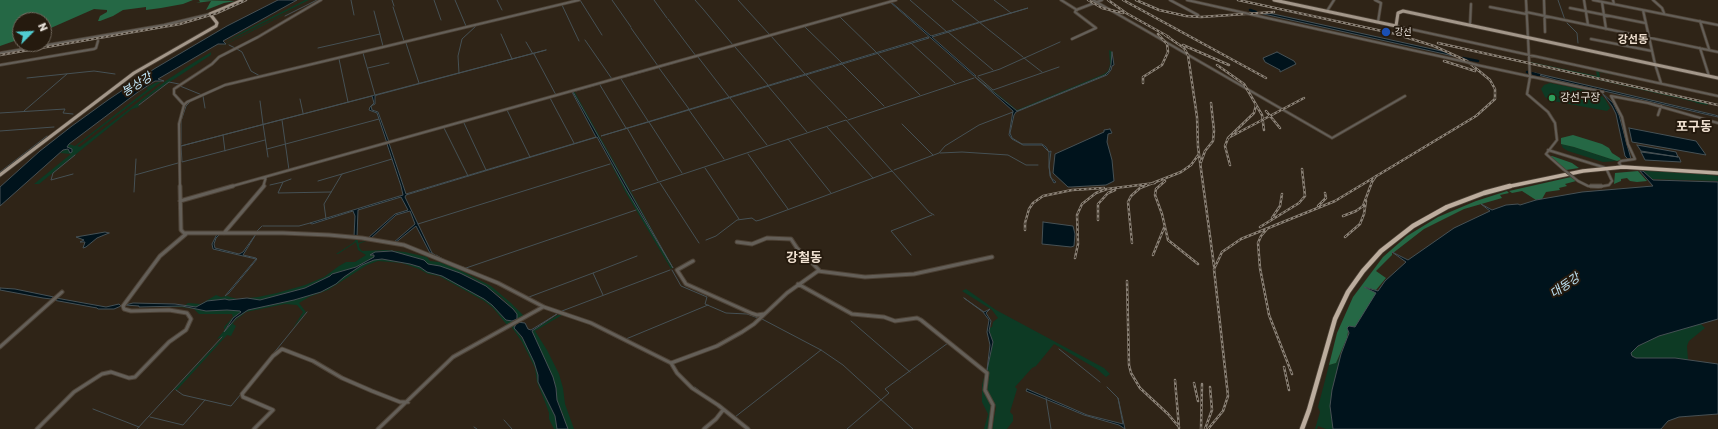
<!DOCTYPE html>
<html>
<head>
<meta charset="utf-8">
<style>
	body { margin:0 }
	#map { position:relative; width:1718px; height:429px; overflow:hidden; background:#2f2417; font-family:Rubik,sans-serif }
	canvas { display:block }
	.north { position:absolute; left:12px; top:12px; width:40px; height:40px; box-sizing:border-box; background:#251a0e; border:1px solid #736a5f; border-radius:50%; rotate:66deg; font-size:11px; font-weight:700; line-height:16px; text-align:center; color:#e8e1d9 }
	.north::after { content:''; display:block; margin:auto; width:14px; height:18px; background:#51ccd1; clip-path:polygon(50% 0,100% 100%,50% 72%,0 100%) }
</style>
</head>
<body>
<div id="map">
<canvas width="1718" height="429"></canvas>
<div class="north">N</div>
</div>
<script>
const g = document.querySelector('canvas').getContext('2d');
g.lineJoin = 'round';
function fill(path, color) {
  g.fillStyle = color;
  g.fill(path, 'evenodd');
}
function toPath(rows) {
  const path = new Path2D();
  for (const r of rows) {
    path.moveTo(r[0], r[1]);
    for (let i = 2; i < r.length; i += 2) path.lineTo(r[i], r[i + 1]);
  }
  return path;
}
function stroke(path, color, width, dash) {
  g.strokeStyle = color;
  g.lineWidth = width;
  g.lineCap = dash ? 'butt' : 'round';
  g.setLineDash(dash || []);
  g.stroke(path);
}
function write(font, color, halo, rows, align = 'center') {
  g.font = font + ' Rubik,"Noto Sans KR",sans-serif';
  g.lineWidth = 4;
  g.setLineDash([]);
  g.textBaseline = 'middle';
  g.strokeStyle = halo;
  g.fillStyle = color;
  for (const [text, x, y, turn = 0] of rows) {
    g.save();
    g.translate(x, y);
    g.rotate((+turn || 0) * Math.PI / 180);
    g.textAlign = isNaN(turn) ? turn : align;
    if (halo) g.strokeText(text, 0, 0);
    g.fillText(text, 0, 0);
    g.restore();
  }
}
const green = toPath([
	[305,0,309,0,224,43,244,31],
	[313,0,211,52,211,55,153,93,138,105,139,107,132,109,39,184,34,184,71,154,60,153,67,148,72,152,72,149,67,147,69,144,75,146,148,89,146,88,155,83,162,81,77,146,80,147,167,80,193,63,213,51,258,27],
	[1109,50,1112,52,1112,65,1110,65,1109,71,1105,75,1017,111,977,77,1017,110,1104,74,1108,71,1110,64],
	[1530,62,1597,76,1596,71,1582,67,1613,74,1614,75,1599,72,1600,78,1709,102,1530,63],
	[1530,64,1675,96,1709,103,1707,105,1696,103,1695,102],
	[1550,83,1591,91,1599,93,1605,99,1610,108,1607,111,1553,101,1553,103,1545,97,1541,89,1544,85],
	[574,91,643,213,663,250,674,268,664,254,672,268,671,269,626,193,611,164,611,162,664,254,646,220,572,92],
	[1561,144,1574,147,1617,161,1603,162,1568,151,1563,148],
	[1643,171,1690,172,1718,176,1718,181,1652,179],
	[355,238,358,238,358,243,368,240,359,244,359,247,362,251,386,250,405,252,427,257,430,261,439,262,458,269,491,286,511,303,524,316,516,320,516,312,502,298,486,286,470,277,440,266,428,264,418,259,392,251,379,251,371,254,371,255,374,256,374,257,353,268,332,274,330,276,305,288,284,294,260,300,244,298,231,300,226,299,215,300,196,307,184,306,188,303,201,304,216,295,221,297,227,296,237,299,258,297,277,293,305,285,324,277,339,266,346,262,355,262,366,255,358,250,356,242,338,254,336,254,353,243,355,241],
	[382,259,405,263,420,267,427,272,441,275,484,299,492,305,506,320,515,321,507,325,493,308,484,301,439,276,428,274,419,269,402,263,378,261,367,265,328,290,309,297,299,303,306,312,293,328,303,312,297,305,285,304,246,312,234,322,233,324,236,326,231,336,227,335,177,390,174,390,223,337,217,339,223,332,245,311,258,307,294,300,321,292,336,284,344,277,362,265,374,260],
	[966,289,996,310,1104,368,1110,374,1106,377,1097,369,1054,344,1036,366,1032,368,1015,387,1017,389,1010,412,1013,415,1013,421,1007,429,992,429,996,407,987,390,989,373,987,370,993,342,989,330,989,328,992,327,993,322,998,318,992,310,962,291],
	[181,306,206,311,227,310,240,310,241,312,233,318,224,330,224,327,233,317,232,314,199,314,194,309,181,307,143,307],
	[558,315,562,315,535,331,547,350,559,374,563,388,565,404,574,429,568,429,565,423,563,414,557,400,556,388,553,377,532,331],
	[515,323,515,329,524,341,534,362,538,375,538,382,555,416,557,429,554,429,549,419,549,413,545,402,537,382,535,368,522,342,511,326],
	[1700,323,1705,328,1689,341,1687,346,1688,360,1675,358,1636,358,1632,356,1631,353,1633,350,1650,339],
	[1341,354,1332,390,1330,406,1333,429,1326,429,1318,426,1317,429,1315,429,1320,412,1318,407,1329,365,1336,363],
	[985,373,986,374,984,390,991,407,988,429,984,429,988,414,982,402,982,385]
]);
const forest = toPath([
	[0,0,193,0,183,4,161,8,146,10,146,7,123,10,113,16,100,21,98,21,100,16,107,12,107,10,94,9,44,31,44,20,20,20,20,39,0,46],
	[199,0,236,1,241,0,224,3,206,10,211,1,196,3,200,2],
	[1573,135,1602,144,1609,148,1612,153,1620,158,1621,160,1617,161,1574,147,1561,144,1561,138],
	[1549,156,1552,156,1572,163,1579,168,1566,170],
	[1638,171,1647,181,1637,182,1630,181,1627,178,1621,179,1621,181,1614,184,1615,173],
	[1571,177,1576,181,1565,184,1567,186,1559,188,1560,190,1546,192,1542,199,1536,200,1522,191,1512,193,1509,191],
	[1507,191,1509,193,1500,195,1502,198,1464,209,1424,229,1393,253,1392,252,1392,255,1376,271,1386,278,1376,290,1364,287,1377,293,1355,327,1349,326,1347,338,1336,363,1329,365,1337,333,1353,297,1383,257,1407,236,1438,217,1476,201]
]);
const water = toPath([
	[278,0,297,0,223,41,226,44,218,44,158,79,164,81,155,81,138,92,69,144,67,147,72,149,72,152,70,153,68,149,63,150,0,206,0,187,40,151,72,126,108,100,154,69,227,26,278,0],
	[890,2,891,2,931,36,1028,8,932,37,976,76,974,76,890,2],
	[1259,13,1269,13,1414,45,1446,52,1458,57,1259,13],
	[928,37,929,38,652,121,601,136,928,37],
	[546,50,377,95,375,96,375,104,371,106,372,110,378,112,389,142,387,143,377,113,369,110,370,107,374,103,372,96,181,146,546,50],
	[1112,52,1114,65,1112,66,1111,70,1107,75,1016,112,1014,115,1010,133,1012,138,1022,144,1042,144,1046,147,1049,152,1051,151,1049,167,1051,178,1056,182,1054,183,1050,176,1049,165,1049,152,1042,145,1023,145,1012,139,1009,135,1013,111,975,77,1017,111,1105,75,1109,71,1111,65,1112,52],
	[1277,52,1294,61,1296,64,1280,72,1280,70,1265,62,1263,58,1277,52],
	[1535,73,1715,115,1718,116,1718,117,1556,80,1535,74,1535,73],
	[572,92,573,92,584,111,673,268,627,191,597,137,406,195,405,197,432,253,430,253,416,226,395,243,393,243,415,224,410,211,396,215,370,239,368,238,395,214,408,210,401,197,358,210,357,237,354,237,355,216,353,211,312,224,310,223,403,195,401,186,387,144,389,143,406,194,596,137,572,92],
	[1602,93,1613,103,1619,115,1631,159,1628,159,1625,156,1616,114,1612,106,1602,93],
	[1629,128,1696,141,1706,155,1632,142,1629,128],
	[1110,129,1112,133,1108,134,1107,142,1112,160,1114,181,1106,185,1071,187,1068,187,1053,173,1055,154,1104,132,1104,130,1110,129],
	[1637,145,1676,152,1678,157,1641,151,1637,145],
	[1641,152,1679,157,1681,162,1645,160,1641,152],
	[1640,171,1643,171,1653,180,1718,182,1718,319,1659,336,1638,346,1631,353,1632,356,1636,358,1675,358,1718,364,1718,414,1679,417,1668,421,1661,429,1333,429,1330,406,1332,390,1341,354,1349,333,1347,328,1349,326,1355,327,1376,293,1364,287,1378,291,1385,281,1406,262,1392,252,1408,260,1454,228,1490,211,1481,204,1492,210,1506,205,1518,204,1520,205,1536,200,1582,192,1653,186,1640,171],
	[1043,222,1073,226,1075,234,1074,246,1071,247,1042,244,1043,222],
	[109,233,97,238,86,247,83,248,85,242,80,242,84,240,76,237,105,232,109,233],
	[217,234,220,234,216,238,214,244,215,248,239,254,243,252,256,234,243,255,256,258,257,259,229,293,225,296,256,259,213,249,212,244,217,234],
	[392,251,424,260,428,264,440,266,460,273,486,286,513,309,517,314,517,319,512,321,506,320,492,305,484,299,442,276,427,272,420,267,410,264,382,259,374,260,362,265,344,277,336,284,321,292,294,300,248,310,236,318,224,332,233,318,241,312,240,311,227,310,206,311,182,306,139,307,139,306,125,305,133,303,175,304,196,307,207,301,225,299,229,300,247,298,260,300,305,288,330,276,332,274,356,267,374,257,374,255,370,255,375,252,392,251],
	[0,288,15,289,54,297,51,299,43,298,0,290,0,288],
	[56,298,106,307,119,304,121,306,114,309,98,309,97,308,53,300,56,298],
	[964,298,984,312,990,309,986,313,991,321,989,331,993,342,987,370,990,345,987,332,989,320,983,312,964,298],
	[557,314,532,331,553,377,556,388,557,400,568,429,557,429,555,416,538,382,538,375,534,362,522,337,514,328,517,322,525,323,528,329,531,330,557,314],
	[1027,389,1087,415,1123,424,1118,398,1125,429,1119,425,1084,415,1026,391,1027,389]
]);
const stream = toPath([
	[351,0,354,15],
	[392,0,394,6],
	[434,0,441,20],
	[455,0,466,26],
	[497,0,502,10],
	[580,0,602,35],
	[612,0,631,27],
	[654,0,667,18],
	[695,0,703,9],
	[738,0,770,35],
	[910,0,947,32],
	[952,0,979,22],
	[994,0,1011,13],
	[1558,0,1565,20],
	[562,5,579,41],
	[393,7,404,41],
	[703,9,733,45],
	[374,11,383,46],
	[285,16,317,0],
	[840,17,877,53],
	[668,19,696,56],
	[979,22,1023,57],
	[1567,23,1577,33,1578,43],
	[805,27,842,63],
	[631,28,658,66],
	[948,32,993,70],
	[501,34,512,59],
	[771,36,805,74],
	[585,40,612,79],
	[526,42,533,54],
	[406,43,419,83],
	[911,43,955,83],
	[229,45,235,48],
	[735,47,768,85],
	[318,48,380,34],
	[237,49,242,52,251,71,260,76],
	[363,53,375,95],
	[877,53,920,95],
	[534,54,556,95],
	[698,57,729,97],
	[1024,58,1042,72],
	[339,59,348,102],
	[842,64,884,106],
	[368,68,389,63],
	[659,68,689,109],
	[459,73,458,56,462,39,476,26],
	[806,75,847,118],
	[978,76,1000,69,1060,42],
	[978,77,993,90,1059,67],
	[27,78,94,71,115,74],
	[622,78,675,63],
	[621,79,648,121],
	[600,85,626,128],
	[768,86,807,132],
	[576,91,617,79],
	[203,96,205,108],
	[550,98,574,143],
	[730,98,767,145],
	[300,99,303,113],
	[260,101,263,124],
	[139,105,169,82,179,84,180,86,202,95],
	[507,110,530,157],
	[689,110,724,159],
	[24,111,67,74],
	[0,113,65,109,63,113,73,114],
	[282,120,289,170],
	[848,120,974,78],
	[649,122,682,173],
	[464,123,486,170],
	[263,124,268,157],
	[902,124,933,155],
	[827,127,873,178],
	[444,128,468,176],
	[627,128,658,181],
	[0,131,54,127],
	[223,135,225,151],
	[788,139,831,193],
	[181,144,181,121,186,106,191,101],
	[181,146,182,162,265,140],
	[267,149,379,119],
	[940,153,962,152,1008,155,1026,165,1038,165],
	[748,154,788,209],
	[705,168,739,219],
	[894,170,939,153,945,146,979,125,1013,112],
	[0,172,47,136],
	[73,174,51,180,53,173,75,155],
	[135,175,178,163],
	[318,181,342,174],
	[283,182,291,179],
	[660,183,699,243],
	[270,185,283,182,278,193,331,192],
	[632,191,846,120,929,212,934,215],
	[134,192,136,159],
	[326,219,324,204,342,174,392,159],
	[418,224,610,164],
	[263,226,299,226,310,223],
	[257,231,262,226],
	[706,240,716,236,737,220,752,218,756,221,760,220,892,171],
	[432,253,435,255],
	[436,255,445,260],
	[911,255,891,231,932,215],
	[457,265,466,268,636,210],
	[672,270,681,286,707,297,705,304,726,313,747,314,758,318],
	[603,295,593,273,637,256],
	[529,297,593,273],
	[562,311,670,270],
	[762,319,821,350,843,365,913,429],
	[851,321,910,372],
	[626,339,708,305],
	[1059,349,1100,382],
	[273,354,307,312],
	[695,387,701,392],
	[1107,387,1118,398],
	[176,390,183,395,231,406,241,394],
	[710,398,716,402],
	[1046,398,1051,429],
	[93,409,139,427],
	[150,417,183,425,205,400],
	[735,417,821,350],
	[504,420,512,429],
	[474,427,477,429],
	[137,429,222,337],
	[847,429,889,393,885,389,948,343]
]);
const canal = toPath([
	[1250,10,1256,12],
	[1463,58,1478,61],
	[1527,72,1539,75]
]);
const minorFar1 = toPath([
	[1061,0,1077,10],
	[1093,0,1332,138,1405,96],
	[1170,0,1198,15],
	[1187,0,1245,13],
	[1375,0,1381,3,1378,22],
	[1526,0,1530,77,1527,94,1548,112,1555,123,1557,140,1546,154,1563,169],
	[1544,0,1545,32],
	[1584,0,1588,25],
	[1593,0,1718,25],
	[1613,0,1614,4],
	[1653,0,1662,8,1664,13],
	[1602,2,1606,29],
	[1490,7,1526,14],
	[1570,8,1645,23],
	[1643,10,1655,64,1661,83],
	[1327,11,1334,0],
	[1526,12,1718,52],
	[1249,14,1466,62],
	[1700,21,1709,49],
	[1470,25,1471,4],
	[1396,26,1718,96],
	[1072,39,1096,28,1075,12,1076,10,1102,0],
	[1591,39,1652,51],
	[1700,48,1709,76],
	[0,53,164,25,210,14],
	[0,65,94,49,96,48,98,41],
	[1477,65,1603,92],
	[184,105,174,94,174,89,212,64,219,57,258,37,321,0],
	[1658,115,1661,106],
	[1548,150,1606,168,1612,181],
	[1622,167,1619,163,1621,161,1635,159,1628,144,1622,117,1611,96,1648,103,1718,123],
	[180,187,179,124,184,105,187,102,225,85,579,0],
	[229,187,896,0],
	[263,187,266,177]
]);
const minor = toPath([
	[180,186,181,230,184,233,283,233,329,235,362,238,404,245,498,283,544,307,591,323,671,363,677,373,692,388,718,405,748,429],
	[180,201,233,186],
	[224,233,264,186],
	[737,242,752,244,767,238,791,239,797,248,819,270],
	[693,261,677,270,686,284,751,313,757,315,764,314],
	[798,284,852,314,884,317,895,321,917,318,921,320,987,373,985,390,993,405,990,429],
	[0,347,62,292],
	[671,363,717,346,742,332,754,324,787,293,818,271,865,277,914,274,992,257],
	[37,429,74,392,102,374,111,372,129,378,135,377,169,342,186,330,191,319,187,313,169,310,131,311,124,309,123,306,160,256,186,234],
	[254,429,273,410,243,397,242,394,273,356,282,349,313,361,342,378,372,391,400,402,408,402],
	[378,429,453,357,543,307],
	[704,429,716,419,723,410]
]);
const major = toPath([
	[1274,0,1396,26,1398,13,1403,11,1718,78],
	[0,175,134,73,216,26,217,23,210,14,243,0]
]);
const highwayFar1 = toPath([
	[1506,187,1583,171,1623,167,1718,173]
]);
const highway = toPath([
	[1302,429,1309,410,1335,319,1348,292,1363,271,1381,251,1413,226,1447,207,1484,193,1510,186]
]);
const rail = toPath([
	[1088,0,1102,8,1123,13],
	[1108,0,1126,13,1169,37],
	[1123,0,1266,78],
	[1136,0,1159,10,1186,16,1201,17,1274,12],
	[1238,0,1410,37],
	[1165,35,1184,48,1188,55,1197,117,1198,147,1214,266],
	[1438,43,1718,105],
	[1183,45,1229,65],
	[0,55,180,24,217,13,246,0],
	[1444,61,1475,71],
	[1217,65,1244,84,1262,115,1264,130],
	[1143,83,1143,77,1162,65,1168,52,1167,44,1158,34],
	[1266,111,1280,128],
	[1228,138,1304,98],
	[1201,162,1205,151,1213,141,1214,131,1211,103],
	[1230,165,1225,146,1228,138,1254,113,1256,105],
	[1165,181,1156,189,1155,195,1162,214,1168,240,1198,264],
	[1318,206,1326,198,1325,193],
	[1343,216,1356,211,1363,206,1372,182,1376,176],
	[1272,218,1280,206,1282,194],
	[1098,220,1098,204,1108,193,1115,190],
	[1260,227,1299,203,1305,196,1302,169],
	[1267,229,1261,236,1258,243,1260,268,1269,315,1292,374],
	[1025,230,1025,223,1029,209,1033,203,1043,196,1072,190,1104,188],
	[1345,237,1360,224,1364,214,1366,201],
	[1132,243,1128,202,1131,196,1140,188,1181,172,1191,165,1199,154],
	[1153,255,1164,228],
	[1075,258,1078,244,1077,215,1082,204,1096,193,1107,189,1155,183],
	[1127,281,1129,365,1131,373,1140,388,1168,414,1179,427],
	[1284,367,1289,390],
	[1175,380,1179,428],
	[1194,383,1198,401],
	[1201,429,1202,384],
	[1205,429,1212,410,1210,387],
	[1208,429,1223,411,1228,396,1214,269,1222,252,1241,239,1335,201,1476,116,1495,99,1495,89,1490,80,1467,61,1434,46,1405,37]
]);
const minorBridgeFar1 = toPath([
	[1245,13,1249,14],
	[1466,62,1477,65],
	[1563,169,1578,181,1588,186,1598,187,1609,185,1612,181]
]);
const minorBridge = toPath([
	[1590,186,1602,186]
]);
const markers = [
	[1386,32,5,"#1a4fb4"],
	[1552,98,4,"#2e9e5b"]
];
const farPoinames = [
	["강선",1395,32]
];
const farQuarternames = [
	["강선동",1633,40]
];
const poiNames = [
	["강선구장",1560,98]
];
const waterNames = [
	["봉상강",137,85,-32],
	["대동강",1565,286,-35]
];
const quarterNames = [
	["포구동",1694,127],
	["강철동",804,258]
];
fill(green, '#0d3a24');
fill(forest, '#256845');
fill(water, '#00131c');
stroke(water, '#465155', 1);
stroke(stream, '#465155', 1);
stroke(canal, '#00131c', 2.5);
stroke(minorFar1, '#4d4236', 3.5);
stroke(minor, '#4d4236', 5);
stroke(major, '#4d4236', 4.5);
stroke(highwayFar1, '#4d4236', 5);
stroke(highway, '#4d4236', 6);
stroke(minorFar1, '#645f58', 2);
stroke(minor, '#645f58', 3);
stroke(major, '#a3978a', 3);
stroke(highwayFar1, '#bcad9e', 3.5);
stroke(highway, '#bcad9e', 4.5);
stroke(rail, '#8b8277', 2.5);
stroke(rail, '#251a0e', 1, [2.5]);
stroke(minorBridgeFar1, '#4d4236', 3.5, []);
stroke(minorBridge, '#4d4236', 5, []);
stroke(minorBridgeFar1, '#645f58', 2);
stroke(minorBridge, '#645f58', 3);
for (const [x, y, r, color] of markers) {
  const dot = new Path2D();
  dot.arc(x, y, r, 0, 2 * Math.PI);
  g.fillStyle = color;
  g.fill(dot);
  stroke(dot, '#251a0e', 1.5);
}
write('9px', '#e8e1d9', '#251a0e', farPoinames, 'left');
write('bold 11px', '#f0e1d1', '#251a0e', farQuarternames);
write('11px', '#e8e1d9', '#251a0e', poiNames, 'left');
write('italic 12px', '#c1e7f9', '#251a0e', waterNames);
write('bold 13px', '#f0e1d1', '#251a0e', quarterNames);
</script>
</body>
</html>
